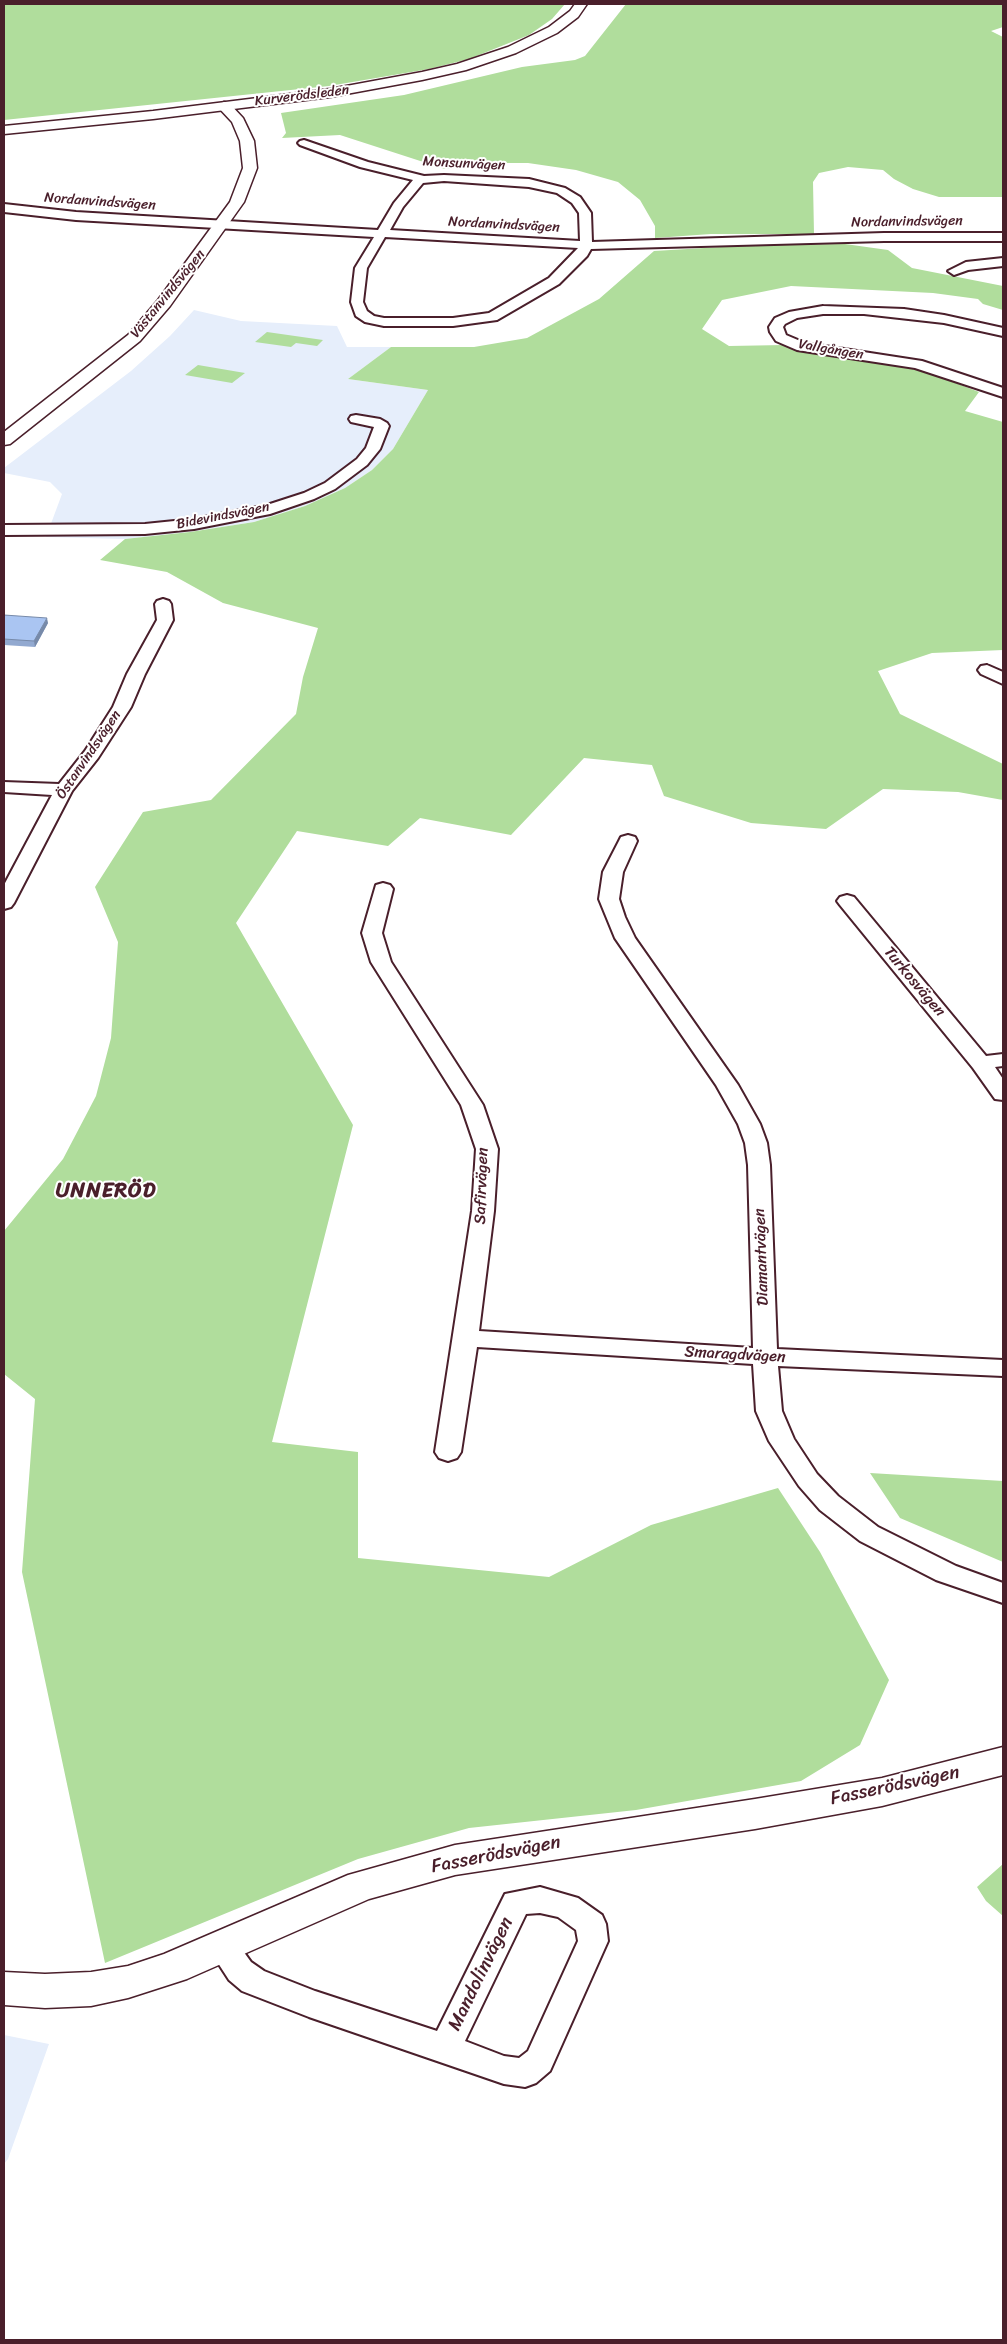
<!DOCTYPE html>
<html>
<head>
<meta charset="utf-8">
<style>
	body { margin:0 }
	#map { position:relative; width:1007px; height:2344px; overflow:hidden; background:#fff; font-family:Sriracha,sans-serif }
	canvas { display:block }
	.frame { position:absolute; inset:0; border:5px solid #4a1f2b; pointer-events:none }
</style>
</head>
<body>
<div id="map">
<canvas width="1007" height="2344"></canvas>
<div class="frame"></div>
</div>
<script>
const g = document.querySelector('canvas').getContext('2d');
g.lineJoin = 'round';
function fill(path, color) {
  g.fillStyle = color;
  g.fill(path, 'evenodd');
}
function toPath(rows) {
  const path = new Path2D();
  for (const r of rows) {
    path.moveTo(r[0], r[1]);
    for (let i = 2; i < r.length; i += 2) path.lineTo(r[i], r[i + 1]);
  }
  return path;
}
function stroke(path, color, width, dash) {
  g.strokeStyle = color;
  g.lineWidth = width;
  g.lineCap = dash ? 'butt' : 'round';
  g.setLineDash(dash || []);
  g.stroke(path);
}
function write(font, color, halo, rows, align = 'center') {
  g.font = font + ' Sriracha,sans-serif';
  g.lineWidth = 4;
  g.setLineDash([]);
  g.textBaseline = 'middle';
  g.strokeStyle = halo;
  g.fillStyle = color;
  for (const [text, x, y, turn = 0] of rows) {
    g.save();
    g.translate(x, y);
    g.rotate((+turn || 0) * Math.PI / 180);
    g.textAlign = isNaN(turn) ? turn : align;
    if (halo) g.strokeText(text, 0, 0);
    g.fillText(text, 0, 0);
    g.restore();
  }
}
const built = toPath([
	[194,310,241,321,337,326,347,347,391,347,348,379,428,390,393,449,372,470,345,488,305,506,254,522,190,532,125,539,46,537,62,494,50,482,4,473,4,468,131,371,170,336],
	[4,2035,49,2044,8,2159,4,2164]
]);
const green = toPath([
	[4,4,565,4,552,19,529,35,469,59,429,69,329,86,4,120],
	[626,4,1003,4,1003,27,991,31,1003,37,1003,197,939,197,913,189,894,179,883,170,848,167,819,173,813,182,814,234,711,234,655,238,655,226,640,200,618,182,576,170,528,163,486,163,445,169,340,135,282,138,286,133,281,113,404,95,522,67,575,60,585,56],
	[845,244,888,250,912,268,1003,286,1003,310,983,304,978,299,933,293,791,286,722,300,702,329,729,346,784,345,799,350,914,367,979,392,965,411,1003,422,1003,650,932,653,878,671,900,714,1003,764,1003,800,958,792,883,789,826,829,751,823,664,796,652,765,584,758,511,835,420,818,388,846,297,831,236,923,353,1125,272,1442,358,1452,358,1558,549,1577,651,1525,778,1488,820,1552,889,1680,860,1745,801,1781,636,1810,469,1828,358,1859,105,1963,22,1572,35,1399,4,1374,4,1231,63,1159,96,1096,111,1038,118,942,95,887,143,812,211,800,296,714,303,677,318,628,223,603,167,572,100,560,125,539,190,532,254,522,305,506,345,488,372,470,393,449,428,390,348,379,391,347,474,347,527,338,599,299,654,251,755,245],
	[267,332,323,340,317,346,296,343,291,347,255,342],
	[198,365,245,373,232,383,185,375],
	[870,1473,1003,1481,1003,1562,900,1518],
	[1003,1864,1003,1916,986,1901,977,1887]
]);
const minor = toPath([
	[304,140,368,162,424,176,444,175,529,179,565,188,580,197,591,213,592,242,884,233,1003,233,1003,241,884,241,591,249,587,256,559,284,497,320,453,326,384,326,365,322,356,316,351,302,355,268,374,237,76,220,4,212,4,204,76,212,378,230,394,203,413,180,360,167,300,145,298,143,300,141,304,140],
	[444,181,529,187,557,193,572,203,579,213,580,241,390,230,403,207,423,183,444,181],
	[385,237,578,248,549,278,489,313,453,318,384,318,374,316,367,311,363,302,367,268,385,237],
	[1003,258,1003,266,968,270,954,275,948,271,966,262,1003,258],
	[823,306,904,309,944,315,1003,328,1003,336,944,323,864,314,823,314,797,318,785,324,783,327,786,335,805,343,922,361,1003,388,1003,397,915,368,797,350,776,341,770,332,769,327,775,318,789,312,823,306],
	[356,415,380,419,387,423,389,426,380,449,367,465,335,489,314,499,270,514,194,529,145,534,4,535,4,525,145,524,194,519,267,505,304,493,325,483,357,459,366,448,374,427,351,422,349,419,351,416,356,415],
	[163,599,169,601,171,604,173,620,145,674,131,707,98,758,72,791,14,903,11,907,4,909,4,885,52,795,4,792,4,782,59,784,85,751,113,707,127,674,157,620,155,604,157,601,163,599],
	[987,665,1003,672,1003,684,981,674,978,670,981,666,987,665],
	[628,835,635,837,637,841,623,872,619,899,625,917,635,938,738,1085,760,1124,767,1143,770,1165,777,1349,1003,1360,1003,1376,778,1366,782,1411,794,1439,817,1474,838,1496,878,1527,956,1566,1003,1583,1003,1603,936,1580,860,1541,820,1510,799,1486,769,1441,756,1411,753,1364,477,1347,461,1452,457,1458,448,1461,439,1458,435,1452,472,1211,476,1149,461,1105,371,962,362,933,376,885,383,883,390,885,393,889,382,933,391,962,483,1105,498,1149,494,1211,479,1331,753,1348,748,1165,745,1143,738,1124,716,1085,615,938,599,899,603,872,619,841,621,837,628,835],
	[847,895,854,897,986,1056,1003,1054,1003,1066,995,1067,1003,1079,1003,1100,995,1099,973,1068,840,905,837,901,840,897,847,895],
	[540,1887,578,1898,602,1915,606,1924,608,1941,550,2071,536,2083,525,2087,504,2084,309,2017,242,1991,229,1980,207,1946,211,1937,222,1933,233,1937,251,1962,264,1971,315,1991,437,2031,505,1894,540,1887],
	[540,1913,558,1917,576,1930,578,1941,528,2051,519,2058,504,2056,465,2041,526,1914,540,1913]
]);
const tertiary = toPath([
	[224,102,229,103,243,118,254,141,257,168,244,202,170,306,140,341,10,444,4,445,4,432,128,335,158,300,230,202,243,168,240,141,232,122,217,106,224,102],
	[1003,1747,1003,1775,882,1806,755,1829,455,1875,369,1899,187,1979,128,1998,91,2006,45,2008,4,2005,4,1972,45,1974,91,1972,128,1966,164,1954,348,1875,455,1845,755,1799,882,1778,1003,1747]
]);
const secondary = toPath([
	[575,4,587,4,578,17,557,33,516,53,466,70,422,80,330,97,153,119,4,134,4,126,153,111,330,89,422,72,457,64,508,47,549,27,570,11,575,4]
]);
const wall = toPath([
	[4,615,48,623,35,647,4,645]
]);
const shadedWall = toPath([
	[47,618,48,623,35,647,34,641]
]);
const building = toPath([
	[4,615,47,618,34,641,4,639,4,615]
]);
const farStreetnames = [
	["Kurverödsleden",302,96,-7],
	["Monsunvägen",464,164,3],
	["Nordanvindsvägen",100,202,4],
	["Nordanvindsvägen",907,222,-1],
	["Nordanvindsvägen",504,225,3],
	["Västanvindsvägen",168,294,-51],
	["Vallgången",831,350,10],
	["Bidevindsvägen",223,516,-11],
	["Östanvindsvägen",89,755,-56]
];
const streetNames = [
	["Turkosvägen",914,982,50],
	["Safirvägen",482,1186,-88],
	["Diamantvägen",762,1257,-92],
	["Smaragdvägen",735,1355,3]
];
const nearStreetnames = [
	["Fasserödsvägen",895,1786,-12],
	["Fasserödsvägen",496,1855,-11],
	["Mandolinvägen",481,1974,-64]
];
const districtNames = [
	["UNNERÖD",106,1192]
];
fill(built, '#e6eefb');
fill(green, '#b0dd9c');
stroke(minor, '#4a1f2b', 4);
stroke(tertiary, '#4a1f2b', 3);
stroke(secondary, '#4a1f2b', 3);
fill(minor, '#fff');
fill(tertiary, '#fff');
fill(secondary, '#fff');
fill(wall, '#92a9d0');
fill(shadedWall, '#778aa9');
fill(building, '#aac5f2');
stroke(building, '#778aa9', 1);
write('14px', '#4a1f2b', '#fff', farStreetnames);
write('16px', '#4a1f2b', '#fff', streetNames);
write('19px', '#4a1f2b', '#fff', nearStreetnames);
g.letterSpacing = '1px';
write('bold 21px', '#4a1f2b', '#fff', districtNames);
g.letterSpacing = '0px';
</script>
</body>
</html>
